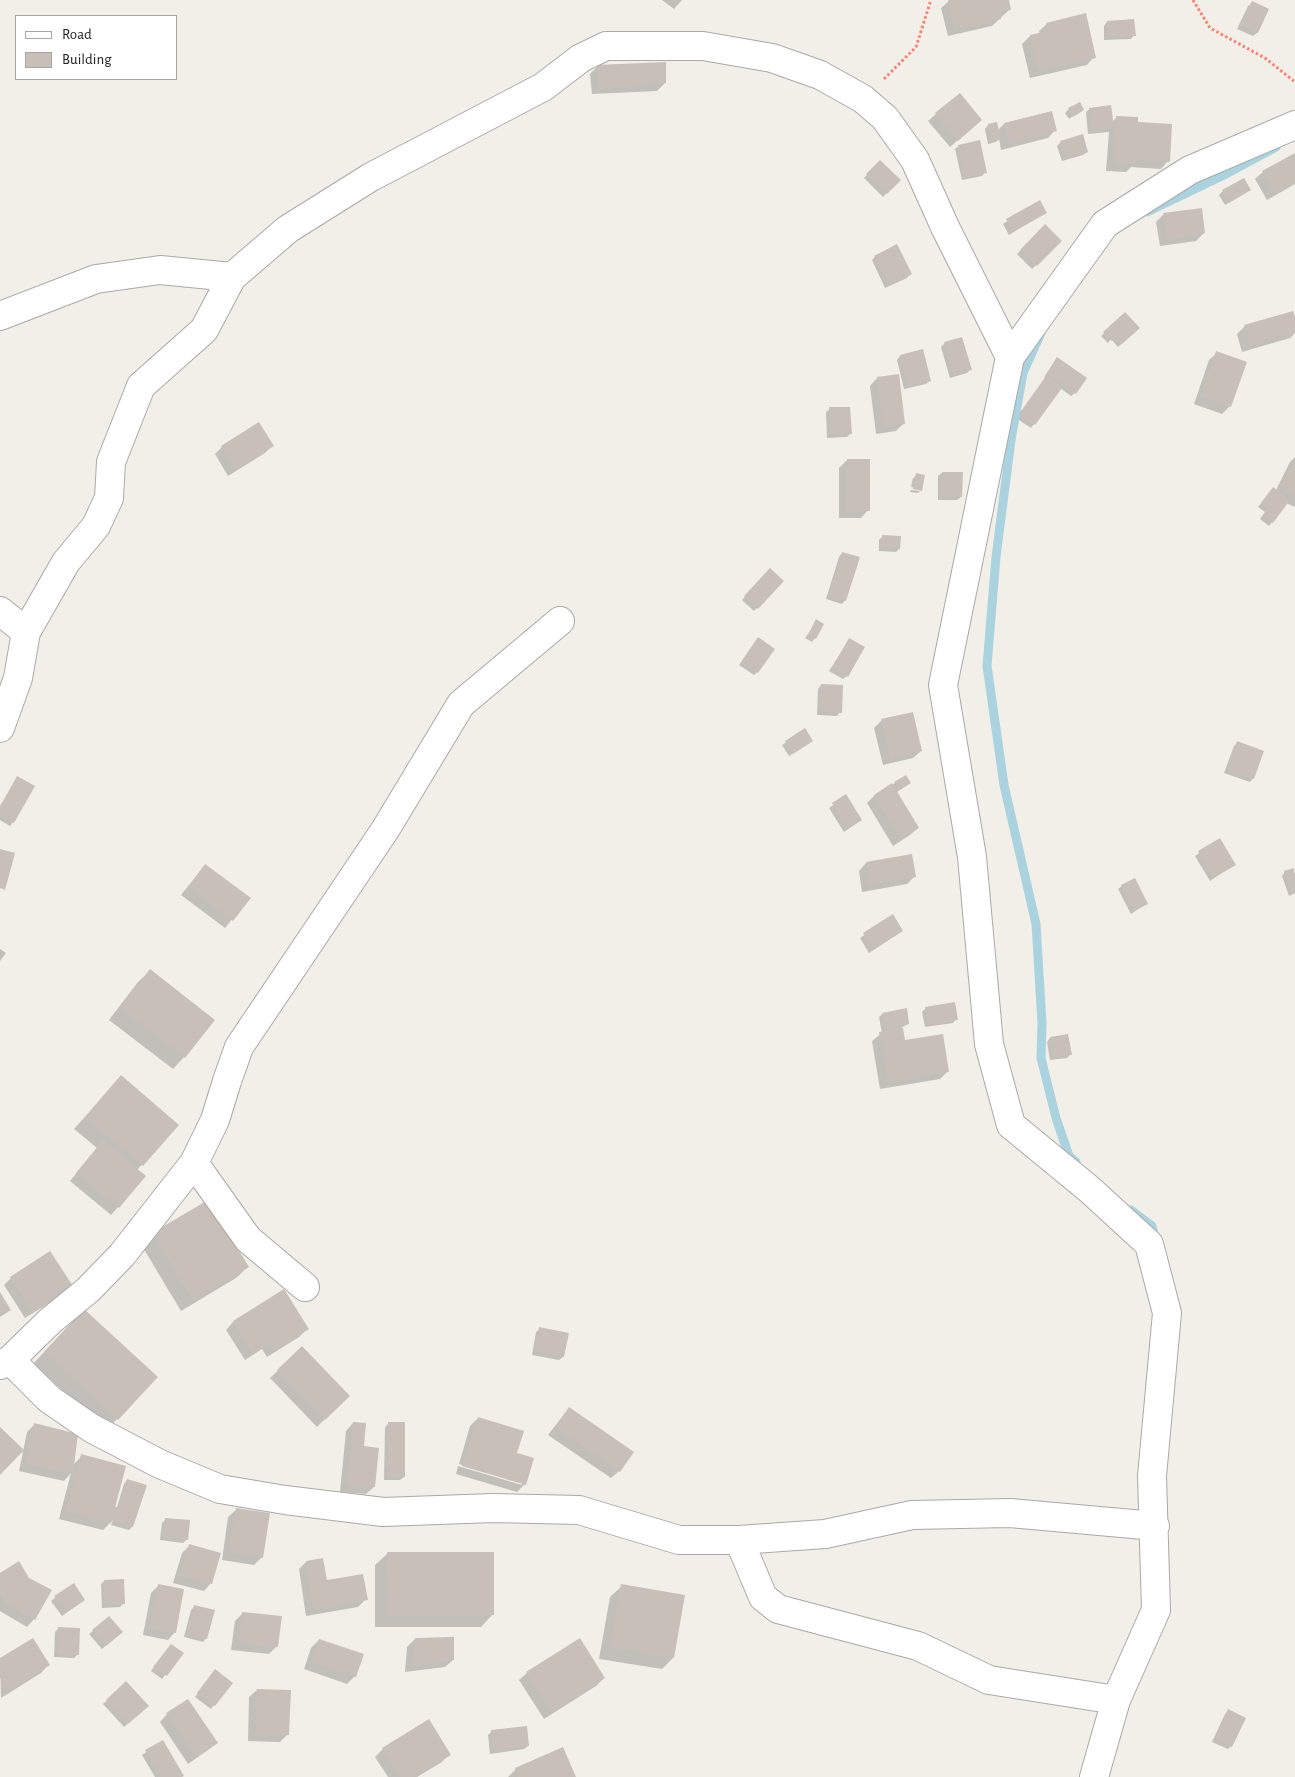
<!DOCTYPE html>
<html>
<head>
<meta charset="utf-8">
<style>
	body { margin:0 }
	#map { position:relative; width:1295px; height:1777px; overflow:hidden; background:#f2efe9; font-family:"Alegreya Sans",sans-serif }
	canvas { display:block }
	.legend { position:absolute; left:15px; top:15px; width:162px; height:65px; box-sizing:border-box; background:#fff; border:1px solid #a7a7a7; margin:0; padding:6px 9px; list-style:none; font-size:15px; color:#222 }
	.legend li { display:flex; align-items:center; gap:10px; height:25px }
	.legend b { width:25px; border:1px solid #a7a7a7 }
</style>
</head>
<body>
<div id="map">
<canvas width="1295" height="1777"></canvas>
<ul class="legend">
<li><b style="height:6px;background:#fff"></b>Road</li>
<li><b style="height:14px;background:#c7bfb8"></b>Building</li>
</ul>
</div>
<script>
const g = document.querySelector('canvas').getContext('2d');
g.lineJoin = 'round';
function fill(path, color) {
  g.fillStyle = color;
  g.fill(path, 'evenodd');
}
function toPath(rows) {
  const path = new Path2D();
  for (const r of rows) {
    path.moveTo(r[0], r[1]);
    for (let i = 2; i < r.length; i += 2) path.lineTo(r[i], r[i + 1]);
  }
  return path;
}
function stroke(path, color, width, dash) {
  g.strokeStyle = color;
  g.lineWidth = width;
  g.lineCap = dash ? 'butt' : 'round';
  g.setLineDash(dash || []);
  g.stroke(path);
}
const shadow = toPath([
	[662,0,682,0,674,9],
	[1008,0,1010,9,992,26,948,36,941,8,949,1],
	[1252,3,1267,10,1257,33,1253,36,1237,29,1248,6],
	[1107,22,1134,35,1131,39,1104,40,1104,26],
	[1047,24,1094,57,1087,65,1030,78,1022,44,1030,36,1040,34,1039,31],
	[598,66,665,83,657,91,592,94,590,74],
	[1069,109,1082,110,1069,119,1065,113],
	[1090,109,1112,122,1117,117,1136,123,1168,161,1161,169,1131,167,1126,172,1106,171,1109,132,1088,134,1086,112],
	[936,114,981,120,950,147,928,121],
	[996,123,998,130,1004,124,1055,130,1048,138,1001,150,999,139,996,142,988,144,985,129,988,125],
	[1061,142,1087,152,1083,155,1062,161,1057,146],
	[959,146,985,172,982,176,962,180,955,149],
	[1295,154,1295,184,1267,200,1255,179,1263,172],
	[880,161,899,180,883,197,864,178],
	[1249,190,1225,205,1219,195,1223,191],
	[1039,201,1046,212,1009,235,1003,224],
	[1164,214,1204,233,1196,241,1160,246,1156,222],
	[1045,226,1060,241,1032,269,1017,254],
	[875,257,910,274,907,278,885,288,872,260],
	[1125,313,1139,328,1118,347,1111,339,1108,343,1101,336],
	[1295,322,1295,333,1290,338,1242,352,1237,334,1245,326],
	[945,343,970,370,967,373,950,378,941,347],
	[1217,353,1230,406,1222,414,1194,404,1209,360],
	[900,356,930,381,926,384,904,389,897,360],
	[1054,363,1075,393,1071,396,1060,388,1031,428,1016,418,1046,378,1044,377],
	[877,378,904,423,896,431,876,434,870,386],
	[830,409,850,434,847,437,827,438,826,412],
	[273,445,265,453,228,476,215,454,222,447],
	[1295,457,1295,507,1286,503,1269,526,1260,519,1265,512,1258,507,1273,488,1276,490,1290,462],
	[847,460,868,510,861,518,839,518,839,468],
	[942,473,961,497,957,500,938,500,938,476],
	[917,475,921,490,920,491,920,489,911,487,913,478],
	[911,490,920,491,918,493,910,492],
	[883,536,899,549,896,552,879,551,879,540],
	[842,553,845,600,842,604,826,599,839,557],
	[770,570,782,581,754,611,742,600],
	[817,621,815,638,812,642,805,638],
	[849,640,847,676,843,679,829,671],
	[755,642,757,672,754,675,739,665],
	[821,685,840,712,837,716,817,715,818,689],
	[882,720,921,751,913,758,883,765,874,728],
	[805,729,812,741,789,756,782,745],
	[1237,743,1253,778,1250,782,1224,773,1234,746],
	[17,778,13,822,10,826,0,820,0,806],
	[895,783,909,783,896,793,918,828,910,835,893,846,867,803,874,796],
	[845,796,861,820,844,832,829,808],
	[1219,840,1234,865,1210,881,1195,856],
	[866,863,914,877,907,884,862,892,859,871],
	[205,865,249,898,225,928,181,895],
	[1293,870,1295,874,1295,893,1289,896,1282,876,1285,872],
	[1122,886,1146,904,1131,914,1118,889],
	[892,916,902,931,869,953,860,938],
	[0,949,6,953,0,961],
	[150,971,184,1057,173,1069,109,1020,138,982],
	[926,1008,956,1019,953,1023,925,1027,922,1012],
	[882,1014,908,1024,901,1028,904,1041,948,1071,940,1079,880,1089,872,1041,882,1033,879,1017],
	[1067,1036,1070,1054,1067,1058,1050,1060,1047,1042,1050,1038],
	[110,1089,177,1125,137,1170,118,1207,111,1215,70,1181,97,1148,74,1129],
	[153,1234,248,1267,236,1278,181,1311,142,1246],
	[11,1278,71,1286,64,1294,25,1318,4,1285],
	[283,1291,307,1329,299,1337,267,1357,262,1349,245,1360,226,1330,233,1322],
	[72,1322,117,1419,106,1430,33,1364],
	[540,1329,563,1357,559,1360,532,1355,536,1332],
	[302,1348,348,1396,317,1427,270,1378],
	[569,1408,619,1471,611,1478,548,1435],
	[478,1418,515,1453,525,1484,517,1492,456,1474,458,1466,522,1485,522,1482,459,1464,470,1426],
	[353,1423,374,1487,366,1494,340,1492,346,1431],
	[389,1423,404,1477,400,1480,384,1480,385,1427],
	[34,1425,73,1465,82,1456,114,1507,117,1507,124,1484,127,1480,132,1527,129,1530,111,1525,113,1520,103,1530,59,1519,71,1473,64,1481,19,1471,27,1432],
	[236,1510,262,1557,254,1565,222,1560,228,1517],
	[166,1519,187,1539,183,1543,160,1540,162,1523],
	[190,1545,211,1583,204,1591,173,1583,182,1553],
	[387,1554,492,1615,481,1627,375,1627,375,1565],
	[306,1562,326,1581,366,1599,358,1607,306,1616,299,1569],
	[0,1575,34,1619,27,1627,0,1611],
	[104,1581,124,1603,120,1607,102,1608,101,1584],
	[73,1584,80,1603,62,1616,51,1601],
	[158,1586,175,1632,168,1640,143,1635,151,1593],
	[622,1586,673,1658,662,1669,599,1659,610,1597],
	[195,1606,206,1638,203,1642,184,1637,191,1610],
	[242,1614,277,1646,269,1654,231,1650,235,1621],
	[59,1628,78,1654,74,1658,54,1657,55,1632],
	[93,1631,118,1635,102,1649,89,1634],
	[415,1639,453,1660,445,1667,405,1672,407,1647],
	[319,1640,355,1676,347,1684,304,1669,311,1648],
	[168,1649,182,1653,162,1679,151,1671],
	[0,1659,48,1665,41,1673,1,1698],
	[527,1673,604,1678,596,1686,544,1719,519,1680],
	[212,1674,231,1683,211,1709,195,1697],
	[126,1683,147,1706,124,1727,103,1704],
	[257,1690,288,1734,280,1742,248,1741,249,1697],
	[1228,1711,1231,1746,1228,1749,1212,1742,1225,1714],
	[167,1714,216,1743,208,1750,188,1764,160,1722],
	[491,1732,528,1746,524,1749,490,1754,488,1735],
	[162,1741,181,1777,155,1777,142,1755],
	[383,1749,449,1754,442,1762,417,1777,388,1777,375,1757],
	[516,1769,575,1777,508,1777]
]);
const stream = toPath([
	[1147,212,1224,175,1276,147],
	[1041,333,1023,373,1011,440,996,557,987,666,1004,785,1036,924,1042,1023,1041,1058,1056,1118,1069,1156,1076,1162],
	[1131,1210,1152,1226,1155,1239]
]);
const building = toPath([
	[948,0,1009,0,1011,10,1000,12,1001,19,955,30],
	[1252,1,1269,9,1258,33,1240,25],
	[1086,13,1096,58,1038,71,1030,35,1048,31,1046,23],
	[1134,19,1136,36,1107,37,1107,21],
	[666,62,666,83,599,87,597,65],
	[960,93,982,120,958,141,935,113],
	[1080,102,1084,110,1073,117,1068,108],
	[1111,105,1114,128,1092,131,1089,108],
	[1052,111,1057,131,1009,143,1004,123],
	[1116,116,1138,117,1138,122,1172,124,1170,162,1135,160,1135,165,1113,164],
	[997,122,1001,139,991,141,988,124],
	[1083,134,1088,152,1065,159,1060,141],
	[980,140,987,173,965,177,958,145],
	[1295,153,1295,182,1274,193,1262,171],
	[880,160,901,180,887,194,866,174],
	[1244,178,1251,190,1229,203,1222,190],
	[1040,200,1047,213,1013,232,1006,219],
	[1202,208,1205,233,1167,239,1163,213],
	[1045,224,1062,241,1037,266,1020,250],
	[897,244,912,274,889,286,874,256],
	[1293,311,1295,317,1295,332,1250,346,1244,325],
	[1125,312,1140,328,1122,344,1116,337,1112,341,1103,332],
	[962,337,972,370,954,375,944,342],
	[923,349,931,381,908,387,900,355],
	[1216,351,1247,362,1231,407,1201,396],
	[1057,357,1087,378,1076,394,1047,373],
	[899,374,905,424,883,427,877,377],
	[1046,376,1062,388,1035,425,1019,414],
	[829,407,850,407,852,434,831,435],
	[259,422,274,446,236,469,221,446],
	[1295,458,1295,496,1280,489],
	[847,459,870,459,870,511,846,511],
	[942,472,963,472,962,497,941,497],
	[916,473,925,475,922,491,913,489],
	[1273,487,1290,500,1273,523,1263,515,1268,508,1261,503],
	[882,535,901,536,900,549,881,548],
	[842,552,860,557,846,601,828,595],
	[770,568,784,581,758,609,744,596],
	[816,619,824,624,816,639,808,635],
	[758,637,775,649,758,673,742,661],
	[849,638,865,647,848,677,832,668],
	[821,684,843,685,842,713,820,712],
	[913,712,922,751,891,759,881,719],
	[805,728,813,741,793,754,785,741],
	[1237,741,1264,751,1254,779,1227,770],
	[906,775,911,783,900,790,894,782],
	[17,776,35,786,14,823,0,815,0,807],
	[892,783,919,828,901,839,874,795],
	[846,794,862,820,848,829,832,803],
	[1220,838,1236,865,1213,878,1198,851],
	[0,849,15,853,5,890,0,888],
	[912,854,916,877,870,885,866,862],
	[205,864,251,898,233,921,188,887],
	[1294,868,1295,892,1292,893,1284,871],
	[1135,878,1148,904,1134,911,1121,885],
	[893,914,903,931,873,950,863,933],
	[150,969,215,1020,185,1058,120,1008],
	[955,1002,958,1020,928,1025,925,1007],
	[907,1008,909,1024,885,1028,882,1013],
	[903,1028,905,1040,943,1034,949,1072,888,1082,879,1032],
	[1068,1034,1072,1055,1053,1057,1050,1037],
	[121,1075,179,1125,143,1166,85,1117],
	[103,1140,146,1176,119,1208,76,1173],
	[208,1200,249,1267,193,1300,152,1233],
	[50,1251,73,1286,33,1312,10,1277],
	[284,1289,309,1329,275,1350,270,1343,253,1353,233,1321],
	[0,1292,11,1310,0,1317],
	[84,1309,158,1377,118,1420,44,1352],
	[539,1327,569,1333,564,1357,535,1351],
	[302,1346,350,1396,325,1420,277,1370],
	[569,1407,634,1452,620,1472,555,1427],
	[478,1417,524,1431,517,1453,534,1458,526,1485,462,1466],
	[353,1422,366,1423,364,1446,379,1448,375,1487,347,1485],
	[388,1422,405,1422,405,1477,387,1477],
	[34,1423,78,1434,73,1474,26,1463],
	[0,1427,24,1450,0,1475],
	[81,1454,126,1466,111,1523,66,1511],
	[127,1479,147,1485,133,1527,114,1521],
	[236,1508,270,1513,263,1558,229,1552],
	[165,1518,190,1520,188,1540,163,1537],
	[189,1544,221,1553,212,1584,180,1575],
	[387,1552,494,1552,494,1615,386,1616],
	[323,1558,327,1580,363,1574,368,1600,313,1609,306,1561],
	[19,1561,29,1578,52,1590,35,1620,6,1603,0,1592,0,1573],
	[124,1579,125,1604,105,1605,104,1580],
	[74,1583,85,1600,66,1613,54,1596],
	[158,1584,184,1589,176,1633,150,1628],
	[621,1584,685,1595,674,1658,610,1647],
	[194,1605,215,1610,207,1639,187,1634],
	[242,1612,282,1616,278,1647,238,1643],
	[109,1616,123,1632,106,1646,92,1630],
	[58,1627,80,1628,79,1655,57,1654],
	[454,1637,454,1660,412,1665,415,1638],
	[33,1638,50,1665,9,1691,0,1678,0,1658],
	[580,1638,605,1678,552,1712,526,1672],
	[319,1639,364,1654,356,1677,311,1661],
	[171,1644,184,1653,167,1676,153,1667],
	[215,1669,233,1683,215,1706,197,1693],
	[126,1681,149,1706,128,1724,106,1700],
	[257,1689,291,1690,289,1735,255,1734],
	[188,1699,218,1743,197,1757,166,1713],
	[1228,1709,1246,1718,1232,1747,1215,1738],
	[429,1719,451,1755,414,1777,400,1777,382,1748],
	[527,1726,529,1746,493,1751,491,1730],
	[163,1740,184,1776,182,1777,161,1777,145,1750],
	[563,1747,576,1777,519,1777,515,1768]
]);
const path = toPath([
	[1193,0,1210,28,1265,58,1295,82],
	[884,79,916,47,931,0]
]);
const street = toPath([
	[0,316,96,279,160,270,232,277],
	[0,611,26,632],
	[0,728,18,678,26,632,66,562,96,526,109,498,111,462,141,386,204,330,232,277,288,229,371,177,543,87,581,58,606,46,703,46,772,58,820,75,863,99,885,118,915,160,945,227,1010,357],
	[194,1163,248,1239,305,1287],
	[10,1360,49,1399,91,1428,160,1464,220,1489,285,1500,383,1512,493,1508,579,1510,679,1540,739,1540,825,1534,912,1515,1010,1513,1155,1526],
	[0,1365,10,1360,50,1321,88,1290,122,1255,194,1163,215,1120,227,1081,239,1047,385,830,461,704,560,621],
	[739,1540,763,1597,778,1609,918,1646,989,1680,1116,1700],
	[1094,1777,1116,1700,1156,1610,1152,1476,1167,1313,1149,1244,1089,1189,1011,1125,989,1044,972,857,943,685,1010,357,1105,224,1190,170,1295,125]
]);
fill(shadow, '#0003');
stroke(stream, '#aad3df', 9);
fill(building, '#c7bfb8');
stroke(street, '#a9a9a9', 30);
stroke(path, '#fa8072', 3, [2.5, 2.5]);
stroke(street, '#fff', 28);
</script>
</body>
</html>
